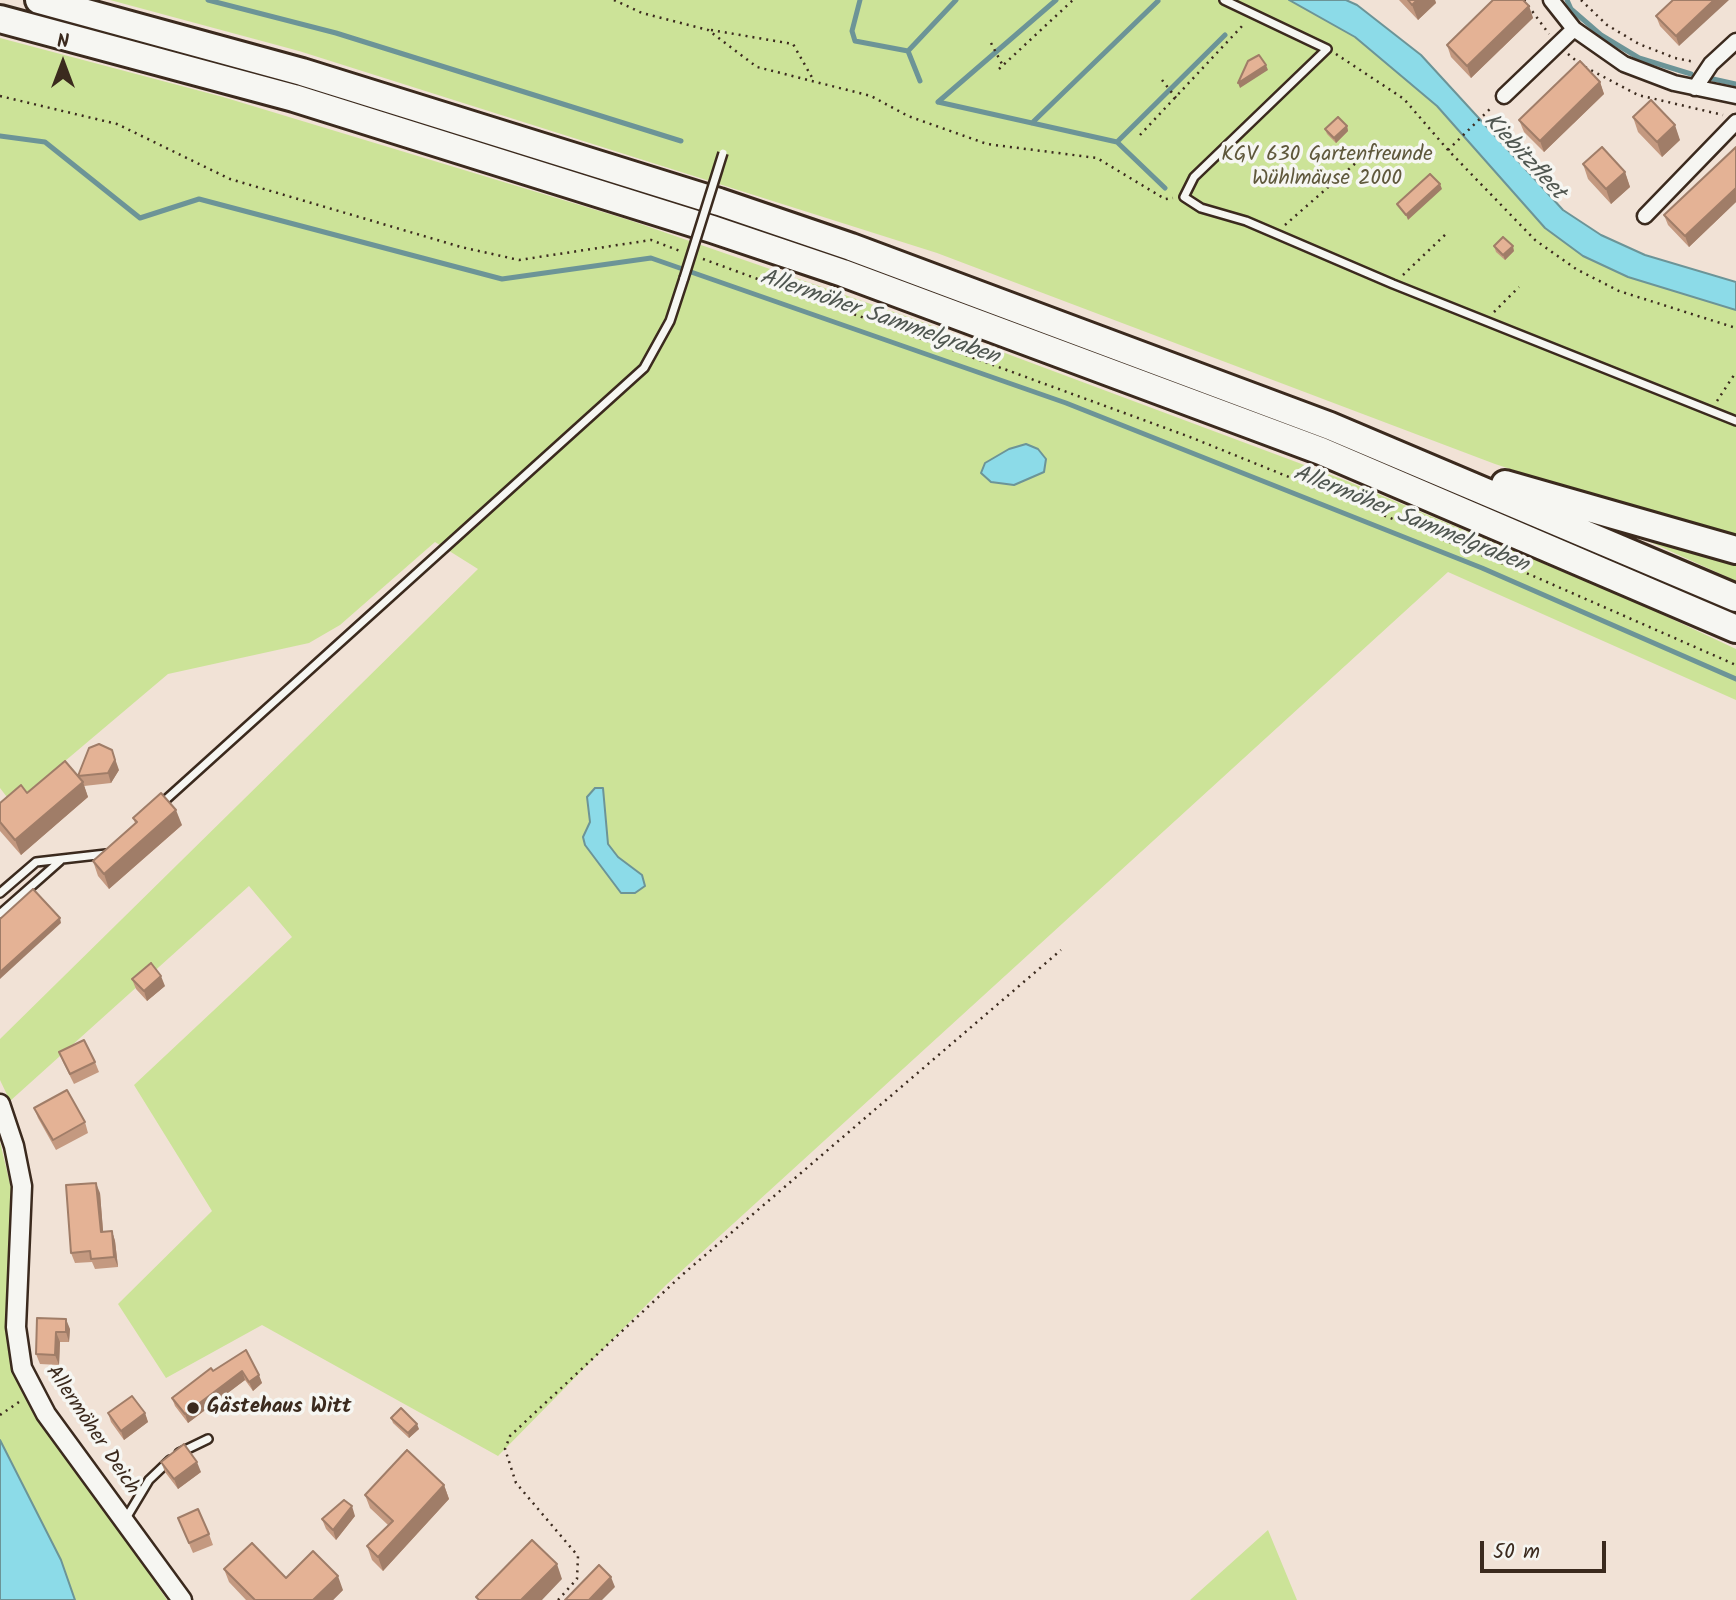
<!DOCTYPE html>
<html>
<head>
<meta charset="utf-8">
<style>
	body { margin:0 }
	#map { position:relative; width:1736px; height:1600px; overflow:hidden; background:#f1e2d6; font-family:Kalam,sans-serif }
	canvas { display:block }
	.north { position:absolute; left:28px; top:28px; width:70px; height:70px; -webkit-text-stroke:5px #f6f6f2; paint-order:stroke; rotate:0deg; font-size:19px; font-weight:700; line-height:28px; text-align:center; color:#3b2a1e }
	.north::after { content:''; display:block; margin:auto; width:24px; height:32px; background:#3b2a1e; clip-path:polygon(50% 0,100% 100%,50% 72%,0 100%) }
	.scale { position:absolute; left:1480px; top:1541px; width:126px; height:32px; box-sizing:border-box; border:4px solid #3b2a1e; border-top:0; padding-left:9px; font-size:21px; line-height:24px; white-space:nowrap; color:#3b2a1e; -webkit-text-stroke:5px #f6f6f2; paint-order:stroke }
</style>
</head>
<body>
<div id="map">
<canvas width="1736" height="1600"></canvas>
<div class="north">N</div>
<div class="scale">50 m</div>
</div>
<script>
const g = document.querySelector('canvas').getContext('2d');
g.lineJoin = 'round';
function fill(path, color) {
  g.fillStyle = color;
  g.fill(path, 'evenodd');
}
function toPath(rows) {
  const path = new Path2D();
  for (const r of rows) {
    path.moveTo(r[0], r[1]);
    for (let i = 2; i < r.length; i += 2) path.lineTo(r[i], r[i + 1]);
  }
  return path;
}
function stroke(path, color, width, dash) {
  g.strokeStyle = color;
  g.lineWidth = width;
  g.lineCap = dash ? 'butt' : 'round';
  g.setLineDash(dash || []);
  g.stroke(path);
}
function write(font, color, halo, rows, align = 'center') {
  g.font = font + ' Kalam,sans-serif';
  g.lineWidth = 7;
  g.setLineDash([]);
  g.textBaseline = 'middle';
  g.strokeStyle = halo;
  g.fillStyle = color;
  for (const [text, x, y, turn = 0] of rows) {
    g.save();
    g.translate(x, y);
    g.rotate((+turn || 0) * Math.PI / 180);
    g.textAlign = isNaN(turn) ? turn : align;
    if (halo) g.strokeText(text, 0, 0);
    g.fillText(text, 0, 0);
    g.restore();
  }
}
const green = toPath([
	[110,0,1289,0,1355,37,1437,106,1545,228,1583,256,1628,277,1736,310,1736,539,1644,513,1495,464,937,253,299,51],
	[0,38,223,97,629,220,914,319,1347,481,1642,605,1736,649,1736,700,1448,572,666,1285,498,1456,262,1325,166,1378,118,1304,212,1211,134,1085,292,937,249,886,10,1101,0,1080,0,1039,478,569,435,542,340,625,309,643,168,674,13,805,0,788],
	[1617,527,1736,560,1736,581],
	[0,1142,13,1196,15,1371,26,1395,167,1600,75,1600,61,1560,0,1440],
	[1268,1530,1297,1600,1190,1600]
]);
const water = toPath([
	[1289,0,1346,0,1357,5,1421,55,1563,210,1601,235,1645,255,1736,282,1736,310,1628,277,1583,256,1545,228,1437,106,1355,37,1289,0],
	[1026,444,1038,449,1046,459,1044,472,1014,485,991,482,981,473,985,463,1009,449,1026,444],
	[595,788,603,788,608,844,618,857,642,875,645,886,635,893,621,893,585,845,583,837,590,822,587,797,595,788],
	[0,1440,61,1560,75,1600,0,1600,0,1440]
]);
const stream = toPath([
	[208,0,336,33,681,141],
	[860,0,852,31,855,41,908,51,920,81],
	[1567,0,1571,9,1601,35,1639,58,1691,74],
	[908,51,956,0],
	[1713,79,1736,84],
	[938,102,1117,142,1165,188],
	[938,102,1056,0],
	[1032,123,1158,1],
	[0,136,45,142,140,218,199,199,502,279,651,258,1066,403,1482,568,1736,679],
	[1117,142,1225,35]
]);
const path = toPath([
	[614,0,642,13,708,30,757,67,871,96,908,116,987,144,1097,158,1165,199,1173,198],
	[1524,0,1549,34],
	[1581,0,1607,25,1639,44,1675,58,1695,62],
	[711,30,793,44,814,81],
	[991,43,1003,66],
	[1336,54,1404,99,1448,150,1535,240,1576,269,1619,291,1736,328],
	[1568,54,1579,63],
	[1585,67,1638,95,1723,115],
	[999,69,1073,0],
	[1162,80,1176,98],
	[0,96,117,124,230,179,461,247,519,260,651,240,680,251],
	[1140,135,1244,24],
	[1448,150,1493,106],
	[1285,225,1374,147],
	[703,259,1190,437,1531,575,1736,665],
	[1403,275,1448,232],
	[1494,312,1519,287],
	[1717,401,1736,372],
	[0,1415,19,1402],
	[558,1600,577,1579,578,1556,516,1483,505,1449,510,1436,682,1275,1061,950]
]);
const service = toPath([
	[1224,0,1327,49,1194,177,1184,197,1201,208,1246,221,1393,284,1736,421],
	[161,804,644,368,670,321,684,278],
	[0,893,36,862,106,854],
	[0,914,60,861],
	[179,1453,208,1439],
	[125,1520,149,1480,170,1460]
]);
const minor = toPath([
	[1551,0,1574,29,1624,64,1674,83,1736,96],
	[1695,88,1711,64,1736,41],
	[1504,96,1574,29],
	[1645,216,1736,122]
]);
const tertiary = toPath([
	[0,1104,14,1146,22,1186,16,1327,22,1368,46,1414,182,1600]
]);
const motorway = toPath([
	[39,0,302,72,719,202,851,247,1330,426,1736,598],
	[0,19,294,98,712,229,843,273,1321,451,1736,629],
	[1505,484,1736,550]
]);
const serviceBridge = toPath([
	[684,278,723,153]
]);
const wall = toPath([
	[1399,0,1435,0,1436,3,1418,20],
	[1673,0,1679,46,1660,26,1656,16],
	[1529,6,1533,18,1471,78,1451,57,1447,45],
	[1600,82,1604,94,1544,152,1524,132,1519,120],
	[1633,117,1680,140,1662,157,1638,132],
	[1347,126,1348,131,1336,143,1327,134,1325,129],
	[1736,147,1736,202,1689,247,1668,225,1664,215],
	[1583,164,1625,172,1630,187,1611,204,1588,179],
	[1494,246,1514,251,1505,260,1496,252],
	[119,770,111,783,84,786,88,797,21,855,0,831,0,803,27,793,79,778,78,776],
	[133,818,182,825,109,889,98,876,93,861,135,823],
	[132,979,165,986,147,1001,136,989],
	[59,1052,95,1062,99,1072,74,1084,63,1062],
	[34,1108,85,1122,88,1133,56,1150,38,1118],
	[100,1193,103,1232,112,1231,115,1241,118,1267,95,1269,92,1262,75,1263,71,1253],
	[37,1318,70,1329,69,1342,60,1342,59,1365,40,1364,36,1354],
	[246,1350,262,1383,253,1391,245,1380,188,1423,175,1406,172,1398],
	[108,1413,145,1413,148,1422,124,1440,111,1422],
	[391,1418,419,1429,409,1438,393,1423],
	[161,1462,201,1472,178,1489,165,1472],
	[444,1485,449,1499,383,1571,372,1560,367,1546,388,1525,370,1508,365,1495],
	[355,1516,336,1540,326,1529,322,1519],
	[178,1518,209,1534,213,1545,193,1553],
	[224,1569,286,1578,343,1590,333,1600,246,1600,229,1582]
]);
const shadedWall = toPath([
	[1417,0,1435,0,1436,3,1418,20,1412,5],
	[1714,0,1729,0,1679,46,1676,36],
	[1529,6,1533,18,1471,78,1467,66],
	[1266,65,1268,70,1240,88,1238,83],
	[1600,82,1604,94,1544,152,1540,141],
	[1675,125,1680,140,1662,157,1657,142],
	[1347,126,1348,131,1336,143,1334,138],
	[1625,172,1630,187,1611,204,1606,189],
	[1440,184,1442,189,1408,220,1406,215],
	[1736,188,1736,202,1689,247,1685,236],
	[1513,246,1514,251,1505,260,1503,255],
	[112,750,119,770,111,783,108,773],
	[83,782,88,797,21,855,15,840],
	[176,810,182,825,109,889,104,874],
	[60,918,61,923,0,979,0,972],
	[161,976,165,986,147,1001,144,991],
	[96,1183,100,1193,104,1242,101,1232],
	[112,1231,115,1241,118,1267,114,1257],
	[66,1319,70,1329,69,1342,66,1332],
	[56,1332,60,1342,59,1365,55,1355],
	[242,1371,245,1380,188,1423,185,1414],
	[259,1375,262,1383,253,1391,249,1382],
	[145,1413,148,1422,124,1440,121,1431],
	[417,1424,419,1429,409,1438,408,1433],
	[197,1462,201,1472,178,1489,174,1479],
	[444,1485,449,1499,383,1571,378,1557],
	[352,1506,355,1516,336,1540,333,1530],
	[557,1564,562,1579,542,1600,521,1600],
	[338,1576,343,1590,333,1600,313,1600],
	[611,1577,615,1587,602,1600,589,1600]
]);
const building = toPath([
	[1408,0,1417,0,1412,5,1408,0],
	[1493,0,1523,0,1529,6,1467,66,1447,45,1493,0],
	[1673,0,1714,0,1676,36,1656,16,1673,0],
	[1259,55,1266,65,1238,83,1248,61,1259,55],
	[1580,61,1600,82,1540,141,1519,120,1580,61],
	[1651,100,1675,125,1657,142,1633,117,1651,100],
	[1338,117,1347,126,1334,138,1325,129,1338,117],
	[1602,147,1625,172,1606,189,1583,164,1602,147],
	[1736,147,1736,188,1685,236,1664,215,1736,147],
	[1430,174,1440,184,1406,215,1397,204,1430,174],
	[1503,237,1513,246,1503,255,1494,246,1503,237],
	[99,744,112,750,115,760,108,773,78,776,89,748,99,744],
	[65,761,83,782,15,840,0,822,0,803,21,785,27,793,65,761],
	[161,793,176,810,104,874,93,861,137,822,133,818,161,793],
	[33,889,60,918,0,972,0,919,33,889],
	[151,963,161,976,144,991,132,979,151,963],
	[84,1040,95,1062,70,1074,59,1052,84,1040],
	[67,1090,85,1122,53,1140,34,1108,67,1090],
	[96,1183,101,1232,112,1231,114,1257,91,1259,90,1251,71,1253,66,1185,96,1183],
	[37,1318,66,1319,66,1332,56,1332,55,1355,36,1354,37,1318],
	[246,1350,259,1375,249,1382,242,1371,185,1414,172,1398,211,1368,213,1371,246,1350],
	[132,1396,145,1413,121,1431,108,1413,132,1396],
	[401,1408,417,1424,408,1433,391,1418,401,1408],
	[184,1444,197,1462,174,1479,161,1462,184,1444],
	[407,1450,444,1485,378,1557,367,1546,393,1521,365,1495,407,1450],
	[344,1500,352,1506,333,1530,322,1519,344,1500],
	[198,1509,209,1534,189,1543,178,1518,198,1509],
	[532,1540,557,1564,521,1600,479,1600,476,1597,532,1540],
	[252,1543,286,1578,313,1551,338,1576,313,1600,255,1600,224,1569,252,1543],
	[599,1565,611,1577,589,1600,565,1600,599,1565]
]);
const markers = [
	[193,1408,7,"#3b2a1e"]
];
const parkNames = [
	["KGV 630 Gartenfreunde",1327,156],
	["Wühlmäuse 2000",1327,180]
];
const poiNames = [
	["Gästehaus Witt",207,1408]
];
const streetNames = [
	["Allermöher Deich",91,1431,56]
];
const waterNames = [
	["Kiebitzfleet",1523,158,47],
	["Allermöher Sammelgraben",879,319,19],
	["Allermöher Sammelgraben",1410,521,22]
];
fill(green, '#cce398');
fill(water, '#8cdbe8');
stroke(water, '#6c9497', 2);
stroke(stream, '#6c9497', 5);
stroke(service, '#3b2a1e', 12);
stroke(minor, '#3b2a1e', 19);
stroke(tertiary, '#3b2a1e', 23);
stroke(motorway, '#3b2a1e', 32);
stroke(path, '#3b2a1e', 2.5, [2, 5]);
stroke(service, '#f6f6f2', 7);
stroke(minor, '#f6f6f2', 14);
stroke(tertiary, '#f6f6f2', 18);
stroke(motorway, '#f6f6f2', 26);
stroke(serviceBridge, '#3b2a1e', 12, []);
stroke(serviceBridge, '#f6f6f2', 7);
fill(wall, '#c49980');
fill(shadedWall, '#a07d68');
fill(building, '#e4b295');
stroke(building, '#a07d68', 2);
for (const [x, y, r, color] of markers) {
  const dot = new Path2D();
  dot.arc(x, y, r, 0, 2 * Math.PI);
  g.fillStyle = color;
  g.fill(dot);
  stroke(dot, '#f6f6f2', 2.5);
}
write('21px', '#5f583c', '#f6f6f2', parkNames);
write('bold 21px', '#3b2a1e', '#f6f6f2', poiNames, 'left');
write('21px', '#3b2a1e', '#f6f6f2', streetNames);
write('italic 23px', '#4f5650', '#f6f6f2', waterNames);
</script>
</body>
</html>
